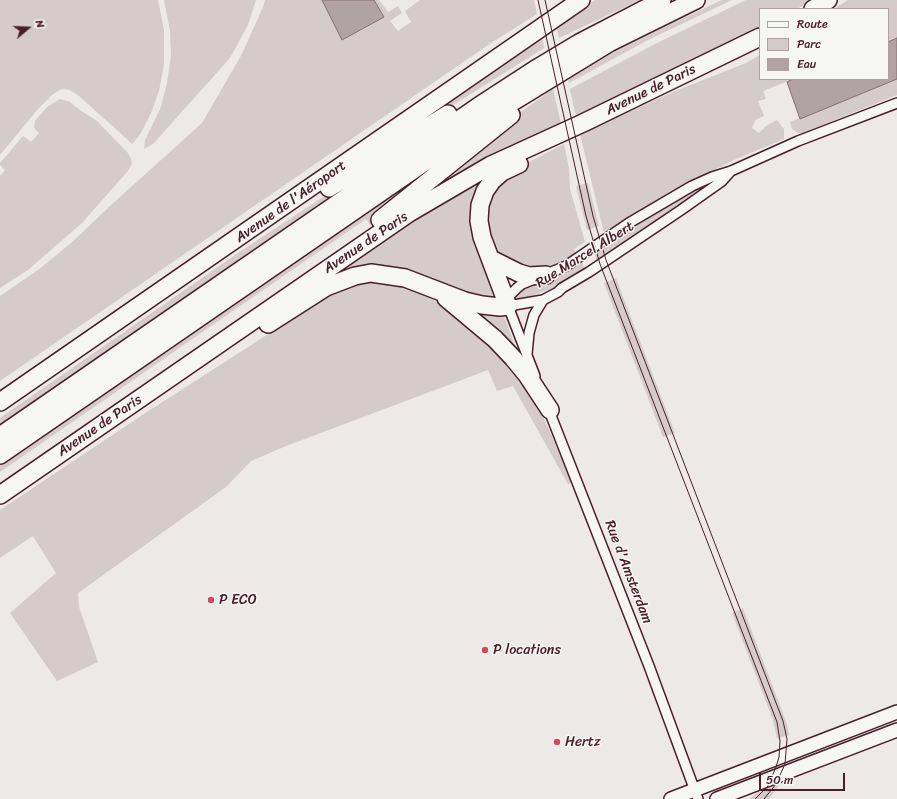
<!DOCTYPE html>
<html>
<head>
<meta charset="utf-8">
<style>
	body { margin:0 }
	#map { position:relative; width:897px; height:799px; overflow:hidden; background:#ece9e6; font-family:Sriracha,sans-serif }
	canvas { display:block }
	.legend { position:absolute; left:759px; top:8px; width:130px; height:72px; box-sizing:border-box; background:#f6f6f2; border:1px solid #b1a0a2; margin:0; padding:5px 7px; list-style:none; font-size:12px; color:#4a1f2b }
	.legend li { display:flex; align-items:center; gap:8px; height:20px }
	.legend b { width:20px; border:1px solid #b1a0a2 }
	.north { position:absolute; left:8px; top:8px; width:40px; height:40px; -webkit-text-stroke:3px #f6f6f2; paint-order:stroke; rotate:71deg; font-size:11px; font-weight:700; line-height:16px; text-align:center; color:#4a1f2b }
	.north::after { content:''; display:block; margin:auto; width:14px; height:18px; background:#4a1f2b; clip-path:polygon(50% 0,100% 100%,50% 72%,0 100%) }
	.scale { position:absolute; left:759px; top:773px; width:86px; height:18px; box-sizing:border-box; border:2px solid #4a1f2b; border-top:0; padding-left:5px; font-size:12px; line-height:14px; white-space:nowrap; color:#4a1f2b; -webkit-text-stroke:3px #f6f6f2; paint-order:stroke }
</style>
</head>
<body>
<div id="map">
<canvas width="897" height="799"></canvas>
<ul class="legend">
<li><b style="height:5px;background:#f6f6f2"></b>Route</li>
<li><b style="height:11px;background:#d4cbca"></b>Parc</li>
<li><b style="height:11px;background:#b1a2a3"></b>Eau</li>
</ul>
<div class="north">N</div>
<div class="scale">50 m</div>
</div>
<script>
const g = document.querySelector('canvas').getContext('2d');
g.lineJoin = 'round';
function fill(path, color) {
  g.fillStyle = color;
  g.fill(path, 'evenodd');
}
function toPath(rows) {
  const path = new Path2D();
  for (const r of rows) {
    path.moveTo(r[0], r[1]);
    for (let i = 2; i < r.length; i += 2) path.lineTo(r[i], r[i + 1]);
  }
  return path;
}
function stroke(path, color, width, dash) {
  g.strokeStyle = color;
  g.lineWidth = width;
  g.lineCap = dash ? 'butt' : 'round';
  g.setLineDash(dash || []);
  g.stroke(path);
}
function write(font, color, halo, rows, align = 'center') {
  g.font = font + ' Sriracha,sans-serif';
  g.lineWidth = 3;
  g.setLineDash([]);
  g.textBaseline = 'middle';
  g.strokeStyle = halo;
  g.fillStyle = color;
  for (const [text, x, y, turn = 0] of rows) {
    g.save();
    g.translate(x, y);
    g.rotate((+turn || 0) * Math.PI / 180);
    g.textAlign = isNaN(turn) ? turn : align;
    if (halo) g.strokeText(text, 0, 0);
    g.fillText(text, 0, 0);
    g.restore();
  }
}
const green = toPath([
	[0,0,158,0,164,30,164,64,159,91,151,113,141,133,134,142,132,144,128,140,79,96,70,90,62,89,53,94,38,109,0,155],
	[164,0,256,0,248,25,230,58,153,144,144,149,145,140,161,107,167,83,171,55,170,31],
	[265,0,322,0,342,40,384,17,374,0,379,0,388,12,398,6,402,13,390,21,398,31,411,22,405,11,420,0,534,0,537,14,491,43,0,381,0,296,38,270,71,243,110,206,202,123,242,54,263,7],
	[595,0,640,0,559,38,556,26],
	[722,0,732,0,648,40,569,83,568,80,609,55,671,24],
	[746,0,812,0,797,9,760,9,760,30,576,117,570,89,657,43],
	[848,0,897,0,897,38,888,42,888,9,834,9],
	[542,37,544,48,426,122,400,134],
	[760,55,760,79,793,79,763,91,766,99,758,101,764,116,755,120,752,128,759,133,766,126,777,120,784,129,784,139,734,160,670,192,604,233,580,134,673,92,746,63],
	[897,79,897,95,802,133,798,133,792,129,790,122],
	[553,89,561,124,533,136,451,180,446,173,500,127],
	[60,99,70,102,81,111,96,120,128,153,131,159,132,164,127,172,82,223,28,270,0,288,0,176,5,170,0,165,0,163,23,136,31,142,39,133,34,128,35,121,47,107],
	[564,144,569,168,570,189,585,242,574,249,577,255,560,265,535,272,498,258,489,245,484,204,493,188,523,165],
	[383,165,278,236,270,238,243,256,213,282,0,429,0,418,238,253,358,174],
	[495,171,483,186,497,299,340,276,338,270,405,224],
	[416,175,421,182,400,190,385,207,401,201,370,225,366,219,0,472,0,462,136,370,169,351,226,310,229,304,277,275,379,205],
	[588,183,599,226,587,230,576,186],
	[704,185,705,187,597,262,594,251,613,238,672,202],
	[581,260,585,270,560,285,532,296,519,299,515,298,517,293,526,286,561,273],
	[616,278,675,433,663,437,604,283],
	[366,282,384,282,411,289,460,314,505,356,532,393,551,434,572,483,568,484,513,386,497,391,488,370,286,446,251,461,226,487,78,593,79,607,98,662,57,681,10,613,56,573,33,536,0,558,0,510,150,410,315,304,340,289],
	[470,309,497,314,505,318,519,357],
	[743,608,787,724,789,735,777,739,773,720,732,613],
	[780,784,769,799,749,799,757,793]
]);
const water = toPath([
	[322,0,374,0,384,17,342,40,322,0],
	[897,38,897,79,800,119,787,82,793,79,888,79,888,42,897,38]
]);
const street = toPath([
	[508,306,543,300,558,292,562,288,589,272,681,210,722,181,730,172],
	[527,354,529,333,534,315,543,300],
	[535,376,508,306,510,295,517,288,522,284,566,266,629,223,692,186,712,177,731,171,798,141,897,103],
	[548,408,649,666,698,799]
]);
const secondary = toPath([
	[671,799,897,712],
	[717,799,897,730]
]);
const highway = toPath([
	[813,9,828,0],
	[329,188,448,114],
	[380,220,511,115],
	[491,259,519,273,529,276,546,275],
	[446,298,495,339,513,358,527,375,550,410],
	[268,324,326,287,355,276,371,273,405,278,465,301,482,305,500,307,508,306,482,237,479,221,480,205,485,191,492,181,502,172,519,164],
	[0,402,581,0],
	[0,436,479,106,539,67,579,43,662,0],
	[0,455,506,106,609,43,696,0],
	[0,495,409,213,491,165,583,123,760,37]
]);
const tram = toPath([
	[538,0,586,216,600,264,777,722,780,741,779,757,776,767,768,786,755,799],
	[545,0,593,216,606,260,783,721,787,739,785,764,776,784,764,799]
]);
const markers = [
	[211,600,4,"#d1495b"],
	[485,650,4,"#d1495b"],
	[557,742,4,"#d1495b"]
];
const streetNames = [
	["Avenue de Paris",651,90,-26],
	["Avenue de l'Aéroport",291,202,-35],
	["Avenue de Paris",366,243,-34],
	["Rue Marcel Albert",585,255,-32],
	["Avenue de Paris",100,426,-34],
	["Rue d'Amsterdam",628,572,69]
];
const poiNames = [
	["P ECO",219,600],
	["P locations",493,650],
	["Hertz",565,742]
];
fill(green, '#d4cbca');
fill(water, '#b1a2a3');
stroke(water, '#886e73', 1);
stroke(street, '#4a1f2b', 12);
stroke(secondary, '#4a1f2b', 16);
stroke(highway, '#4a1f2b', 20);
stroke(street, '#f6f6f2', 9);
stroke(secondary, '#f6f6f2', 13);
stroke(highway, '#f6f6f2', 17);
stroke(tram, '#4a1f2b', 1);
for (const [x, y, r, color] of markers) {
  const dot = new Path2D();
  dot.arc(x, y, r, 0, 2 * Math.PI);
  g.fillStyle = color;
  g.fill(dot);
  stroke(dot, '#f6f6f2', 1.5);
}
write('14px', '#4a1f2b', '#f6f6f2', streetNames);
write('14px', '#4a1f2b', '#f6f6f2', poiNames, 'left');
</script>
</body>
</html>
